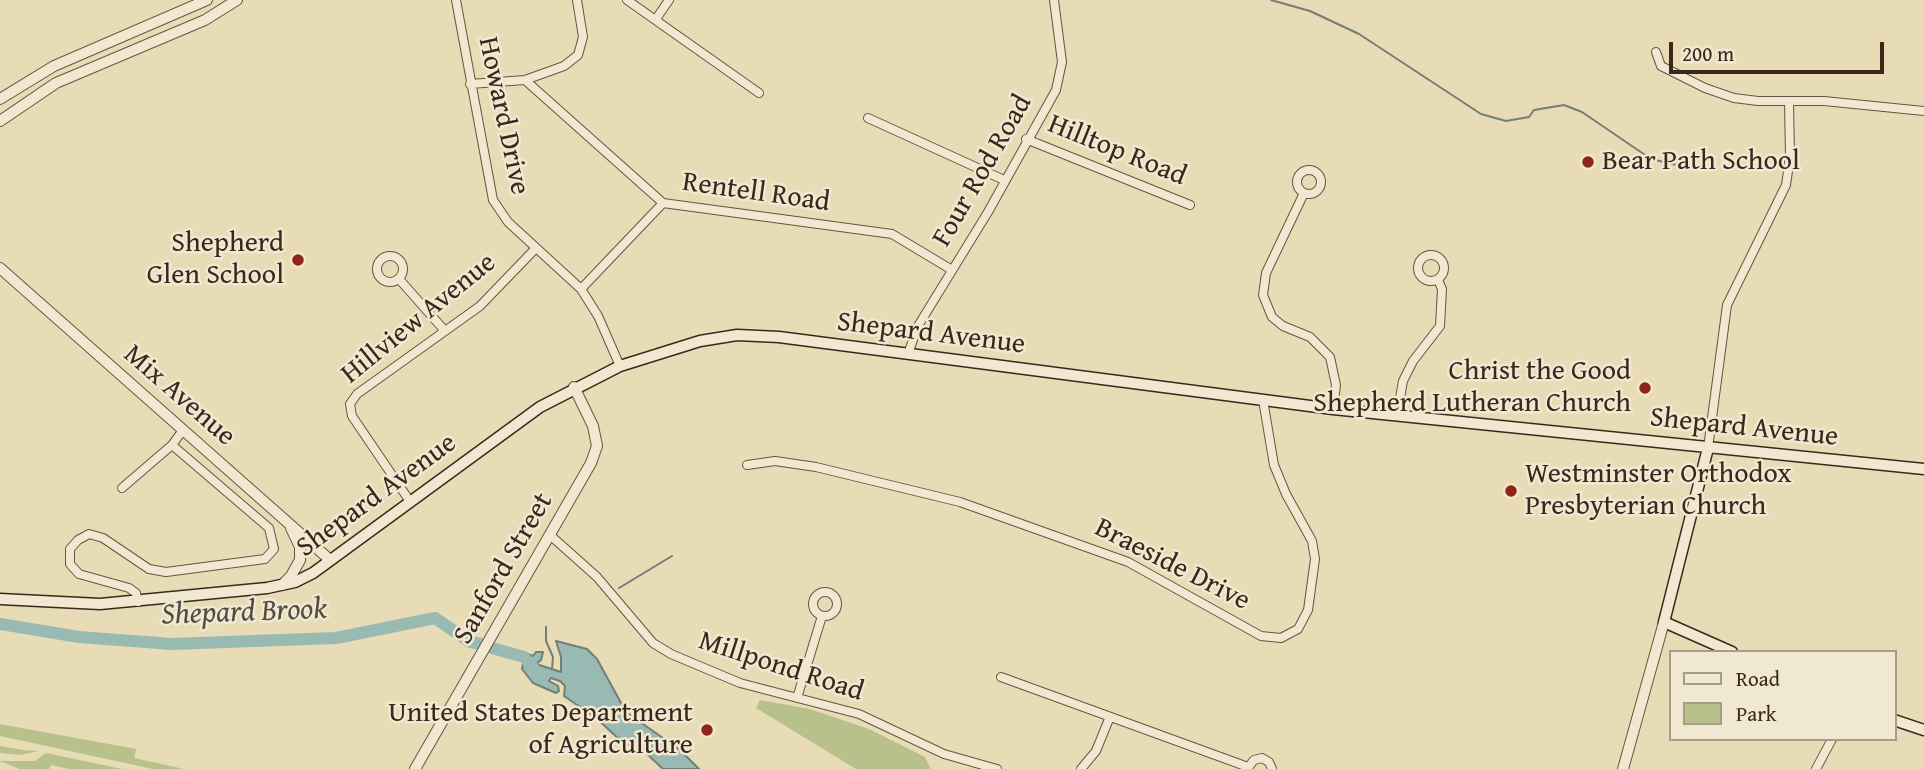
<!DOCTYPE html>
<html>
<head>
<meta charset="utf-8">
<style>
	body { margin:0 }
	#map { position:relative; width:1924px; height:769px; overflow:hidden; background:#e8dcb6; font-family:"Gentium Book Plus",serif }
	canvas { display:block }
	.legend { position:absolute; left:1669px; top:650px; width:228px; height:91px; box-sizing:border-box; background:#f0e8d0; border:2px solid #a89b88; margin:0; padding:9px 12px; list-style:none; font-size:21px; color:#3b271c }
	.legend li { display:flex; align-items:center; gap:14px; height:35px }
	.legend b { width:35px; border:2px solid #a89b88 }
	.scale { position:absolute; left:1669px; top:42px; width:215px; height:32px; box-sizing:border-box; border:4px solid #3b271c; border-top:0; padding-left:9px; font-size:21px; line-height:24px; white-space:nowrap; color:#3b271c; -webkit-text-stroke:5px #f0e8d0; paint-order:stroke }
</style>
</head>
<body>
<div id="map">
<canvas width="1924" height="769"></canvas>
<ul class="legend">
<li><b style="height:9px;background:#f0e8d0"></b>Road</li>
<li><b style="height:19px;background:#b8c08c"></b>Park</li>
</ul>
<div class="scale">200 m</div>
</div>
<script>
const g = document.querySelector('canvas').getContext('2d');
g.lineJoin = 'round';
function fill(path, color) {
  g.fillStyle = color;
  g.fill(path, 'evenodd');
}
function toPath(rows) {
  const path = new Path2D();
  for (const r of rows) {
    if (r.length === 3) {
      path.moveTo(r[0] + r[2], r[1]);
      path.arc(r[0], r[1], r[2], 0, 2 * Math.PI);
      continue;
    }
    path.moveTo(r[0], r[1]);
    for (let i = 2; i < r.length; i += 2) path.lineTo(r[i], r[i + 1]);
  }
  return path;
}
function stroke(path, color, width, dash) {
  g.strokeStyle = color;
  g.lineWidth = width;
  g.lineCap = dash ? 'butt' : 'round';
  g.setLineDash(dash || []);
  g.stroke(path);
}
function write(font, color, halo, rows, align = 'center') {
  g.font = font + ' "Gentium Book Plus",serif';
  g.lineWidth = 5;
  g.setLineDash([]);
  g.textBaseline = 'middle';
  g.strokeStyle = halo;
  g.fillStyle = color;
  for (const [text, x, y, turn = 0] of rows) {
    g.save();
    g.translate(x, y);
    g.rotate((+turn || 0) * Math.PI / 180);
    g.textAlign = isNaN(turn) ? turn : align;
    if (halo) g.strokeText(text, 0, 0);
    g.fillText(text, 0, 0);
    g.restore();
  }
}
const green = toPath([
	[760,700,810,709,869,729,925,757,931,769,856,769,756,708],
	[0,724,136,749,134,758,184,769,153,769,0,736],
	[0,746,23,750,38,751,21,755,0,753],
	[46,753,122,769,69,769,51,765,49,769,19,769,0,761,35,761]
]);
const water = toPath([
	[556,641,587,649,597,659,626,712,680,750,699,769,663,769,647,754,620,740,596,718,564,696,565,686,560,681,551,678,549,681,558,686,559,691,556,693,533,683,522,669,525,653,533,656,536,652,543,652,541,660,536,664,561,672,561,657,556,641]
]);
const stream = toPath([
	[1271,0,1310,11,1359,34,1481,114,1506,121,1529,117,1534,110,1564,105,1582,112,1651,159,1677,165],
	[619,588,672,556],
	[546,627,546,641,553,657,552,669]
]);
const river = toPath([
	[0,624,79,637,172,644,336,638,435,618,470,642,481,644],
	[492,648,524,657,534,669]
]);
const minor = toPath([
	[456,0,493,200,508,222,581,289,598,316,620,366],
	[627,0,759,93],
	[656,19,669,0],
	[1656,52,1661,66,1705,88,1734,98,1758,101,1824,101,1924,111],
	[525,80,663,203],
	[470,84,525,80,564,66,578,55,583,37,577,0],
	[868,118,1004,180],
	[1026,139,1190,205],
	[1309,182,12],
	[1304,193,1266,273,1263,295,1272,317,1283,326,1310,337,1330,357,1336,385,1333,409],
	[1431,268,13],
	[390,269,13],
	[399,279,445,331],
	[581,289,663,203,892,234,952,270],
	[908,354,918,326,988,212,1056,90,1062,62,1054,0],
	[1397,415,1403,381,1413,361,1440,326,1442,289,1438,280],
	[1708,448,1727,305,1786,185,1790,157,1789,101],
	[747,465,775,461,816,467,960,502,1128,562,1261,636,1281,638,1298,629,1308,610,1315,559,1312,541,1286,494,1274,465,1263,400],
	[122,488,172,445],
	[409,500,352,416,350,404,357,394,480,306,536,248],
	[550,535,597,577,653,643,671,654,740,683,859,714,944,754,997,769],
	[825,604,12],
	[138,602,136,593,129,588,79,574,70,564,70,549,78,540,89,534,103,538,149,569,166,572,265,559,274,549,269,528,172,445,183,430],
	[1001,677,1248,767],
	[797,698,822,616],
	[1081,769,1096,751,1109,719],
	[1247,769,1254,760,1262,758,1269,762,1272,769],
	[1816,769,1832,739]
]);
const tertiary = toPath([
	[0,99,54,66,207,0],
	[0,121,56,83,205,20,237,0],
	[0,268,329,559],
	[282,585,291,576,300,560,300,547,291,528],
	[415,769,591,463,597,446,593,426,574,387],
	[1623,769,1664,622]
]);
const secondary = toPath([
	[1708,448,1664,622,1732,652],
	[0,599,100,604,267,588,295,582,313,573,540,407,620,366,700,341,737,335,779,337,1333,409,1924,469],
	[1894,720,1924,730]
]);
const markers = [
	[1588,162,7,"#8f2418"],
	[298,260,7,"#8f2418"],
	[1645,388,7,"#8f2418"],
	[1511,491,7,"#8f2418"],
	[707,730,7,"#8f2418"]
];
const streetNames = [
	["Howard Drive",503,116,78],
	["Hilltop Road",1117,151,22],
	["Four Rod Road",983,171,-60],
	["Rentell Road",756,193,8],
	["Hillview Avenue",419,319,-39],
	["Shepard Avenue",931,334,7],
	["Mix Avenue",179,396,41],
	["Shepard Avenue",1744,428,6],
	["Shepard Avenue",377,496,-36],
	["Braeside Drive",1172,565,27],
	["Sanford Street",504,569,-60],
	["Millpond Road",781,667,18]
];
const poiNames = [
	["Bear Path School",1602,162,"left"],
	["Shepherd",284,244],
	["Glen School",284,276],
	["Christ the Good",1631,372],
	["Shepherd Lutheran Church",1631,404],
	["Westminster Orthodox",1525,475,"left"],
	["Presbyterian Church",1525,507,"left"],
	["United States Department",693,714],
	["of Agriculture",693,746]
];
const waterNames = [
	["Shepard Brook",244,613,-2]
];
fill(green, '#b8c08c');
fill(water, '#98bab2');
stroke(water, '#737f76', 2);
stroke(stream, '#737f76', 2);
stroke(river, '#98bab2', 12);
stroke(minor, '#665442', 10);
stroke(tertiary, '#665442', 12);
stroke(secondary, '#3b271c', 13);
stroke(minor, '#f0e8d0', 8);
stroke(tertiary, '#f0e8d0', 10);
stroke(secondary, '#f0e8d0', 10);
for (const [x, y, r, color] of markers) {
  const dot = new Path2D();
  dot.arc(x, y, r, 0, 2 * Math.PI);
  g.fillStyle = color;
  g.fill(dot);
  stroke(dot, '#f0e8d0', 2.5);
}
write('28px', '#3b271c', '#f0e8d0', streetNames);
write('28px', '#3b271c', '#f0e8d0', poiNames, 'right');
write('italic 30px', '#524c42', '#f0e8d0', waterNames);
</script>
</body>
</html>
